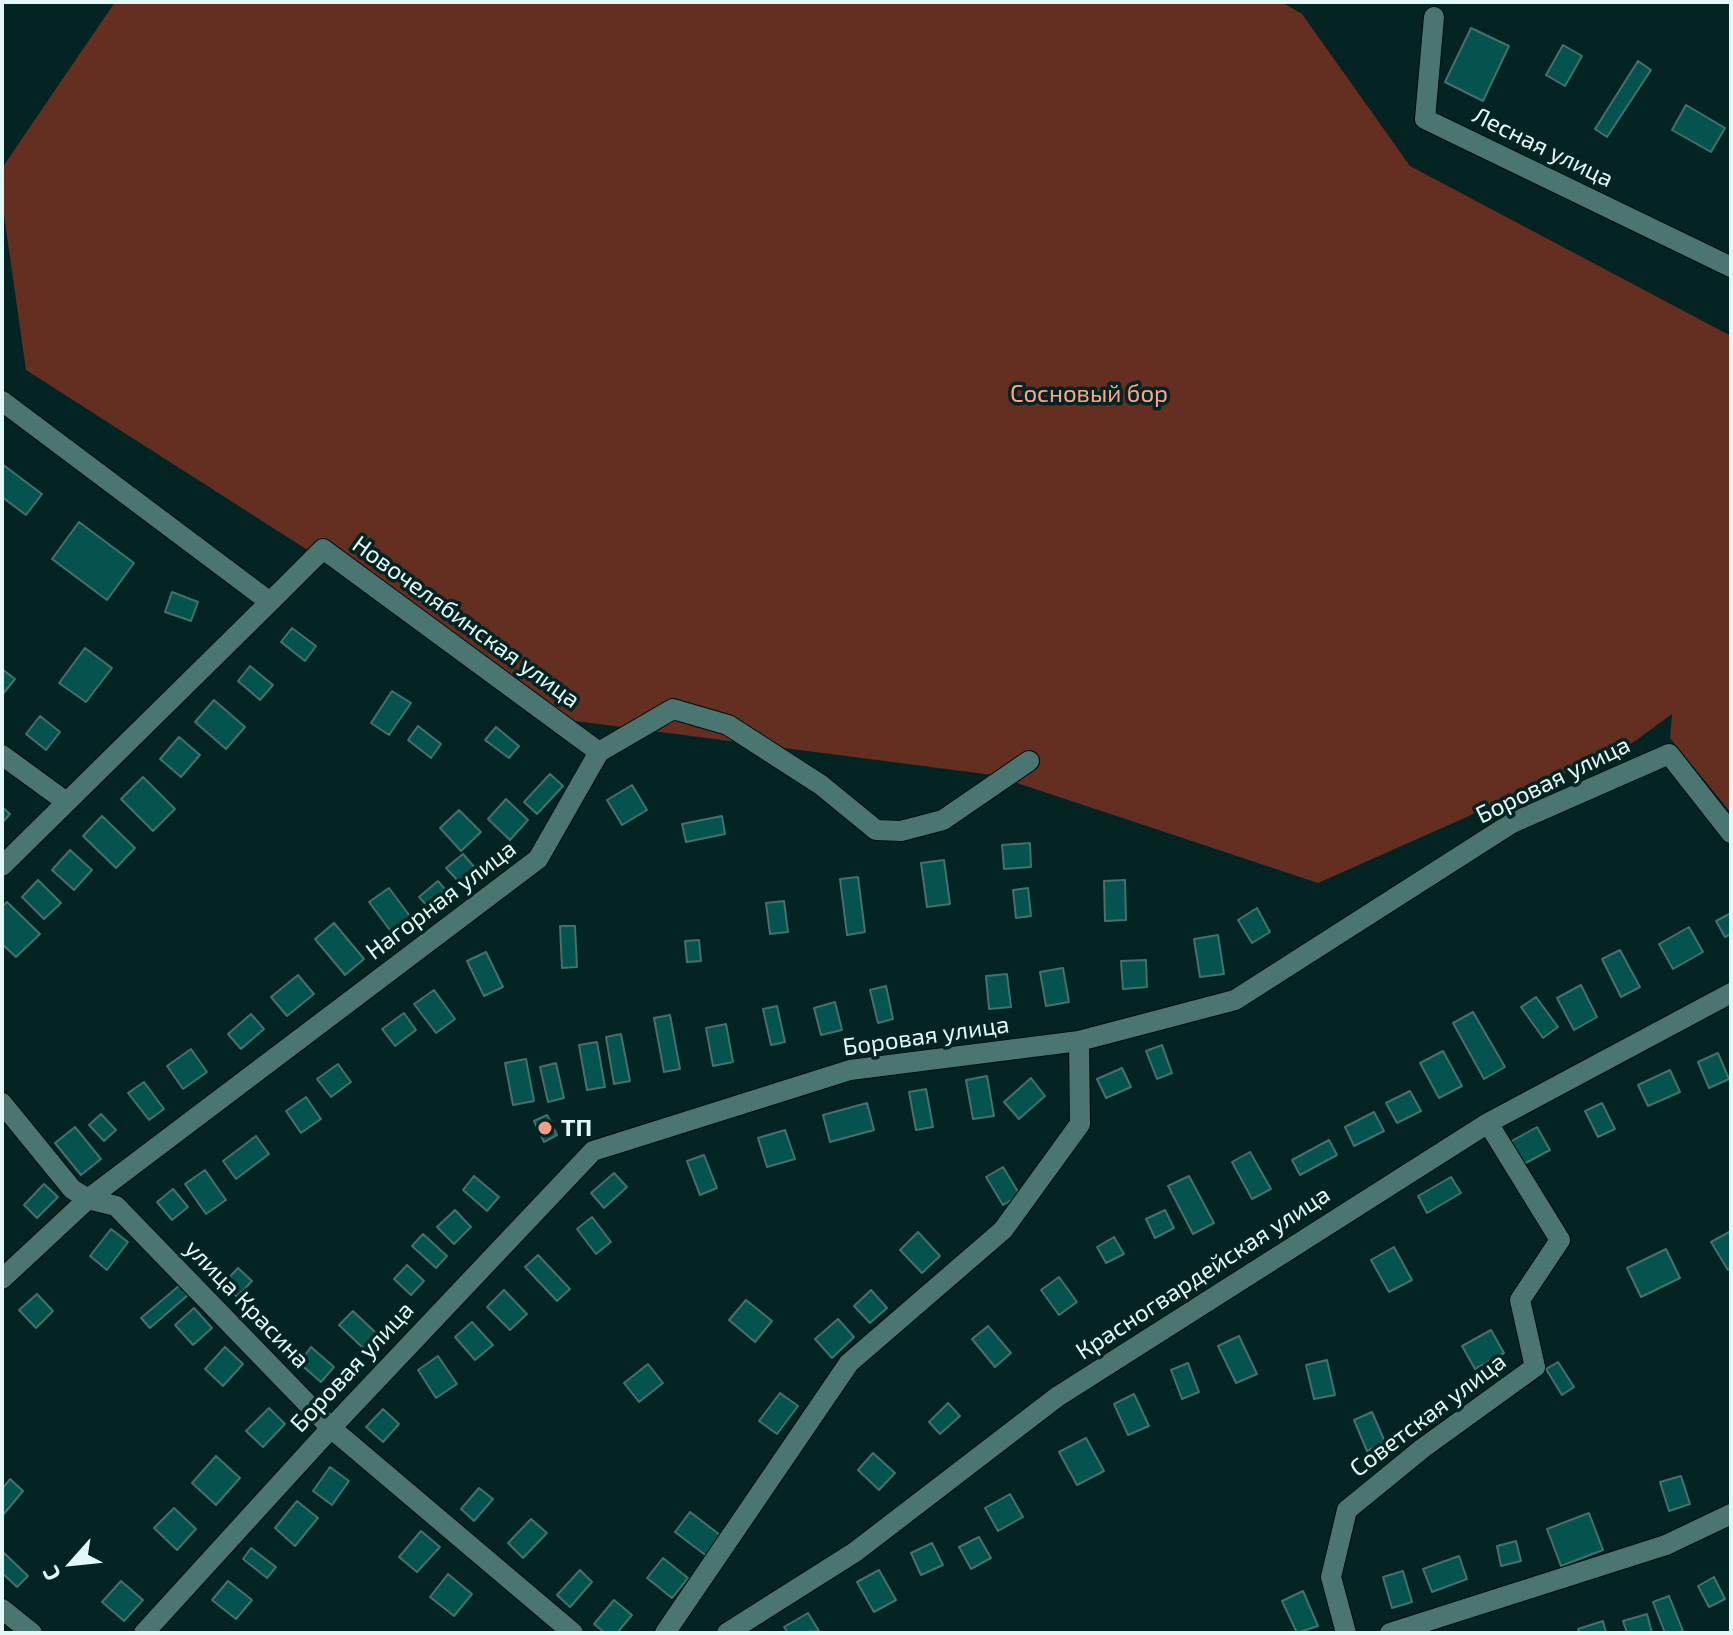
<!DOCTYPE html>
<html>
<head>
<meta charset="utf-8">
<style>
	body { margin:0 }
	#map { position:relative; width:1733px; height:1635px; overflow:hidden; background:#032422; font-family:"Exo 2",sans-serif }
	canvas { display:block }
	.frame { position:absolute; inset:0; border:4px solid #e3f9f7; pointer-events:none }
	.north { position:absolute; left:32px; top:1523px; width:80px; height:80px; -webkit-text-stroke:6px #032422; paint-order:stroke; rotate:243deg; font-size:22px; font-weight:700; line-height:32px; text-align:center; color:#e3f9f7 }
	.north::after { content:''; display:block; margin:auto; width:28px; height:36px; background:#e3f9f7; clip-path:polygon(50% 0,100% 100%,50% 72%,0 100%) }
</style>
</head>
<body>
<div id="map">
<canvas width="1733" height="1635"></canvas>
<div class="frame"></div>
<div class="north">С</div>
</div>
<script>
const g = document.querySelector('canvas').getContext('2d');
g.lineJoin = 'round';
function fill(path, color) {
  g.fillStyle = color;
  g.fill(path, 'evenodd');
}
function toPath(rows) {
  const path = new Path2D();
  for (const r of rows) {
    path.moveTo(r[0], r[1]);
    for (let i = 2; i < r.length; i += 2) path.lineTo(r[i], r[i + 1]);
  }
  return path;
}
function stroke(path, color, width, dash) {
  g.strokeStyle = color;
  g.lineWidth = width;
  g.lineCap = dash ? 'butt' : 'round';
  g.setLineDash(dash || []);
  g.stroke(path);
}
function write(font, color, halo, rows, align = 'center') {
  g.font = font + ' "Exo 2",sans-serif';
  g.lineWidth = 7;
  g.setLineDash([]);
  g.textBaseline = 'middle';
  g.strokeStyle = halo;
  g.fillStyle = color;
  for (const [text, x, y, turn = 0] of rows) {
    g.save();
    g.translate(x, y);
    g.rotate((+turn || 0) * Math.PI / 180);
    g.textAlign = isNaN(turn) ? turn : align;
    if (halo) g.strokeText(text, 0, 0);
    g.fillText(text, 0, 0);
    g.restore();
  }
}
const green = toPath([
	[115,2,1282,2,1302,14,1410,166,1731,336,1731,813,1670,738,1672,714,1631,744,1318,883,993,775,575,721,26,370,2,201,2,168]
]);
const building = toPath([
	[1471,28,1509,46,1483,101,1445,82,1471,28],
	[1563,45,1582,56,1565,86,1546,75,1563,45],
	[1638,61,1651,70,1607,137,1595,129,1638,61],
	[1686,105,1725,128,1711,152,1672,130,1686,105],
	[2,464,42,494,26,515,2,497,2,464],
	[79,522,134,563,107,600,52,559,79,522],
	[172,592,198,602,191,621,165,612,172,592],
	[292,628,316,646,305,661,281,642,292,628],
	[85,648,112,668,86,702,59,683,85,648],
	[250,666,273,685,260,700,238,681,250,666],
	[2,669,15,679,2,695,2,669],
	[392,691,411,703,389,735,371,723,392,691],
	[214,700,245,727,226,749,195,722,214,700],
	[40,716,60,732,46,750,26,734,40,716],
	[418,726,441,744,431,758,408,740,418,726],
	[496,727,519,746,509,758,485,740,496,727],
	[179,737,200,755,181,777,160,759,179,737],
	[550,774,563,786,537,814,524,802,550,774],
	[143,777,175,809,153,831,121,799,143,777],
	[632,785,647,810,622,825,607,800,632,785],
	[506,799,528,820,510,840,488,819,506,799],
	[2,807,10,814,2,823,2,807],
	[459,810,481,832,461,851,440,828,459,810],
	[102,816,135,848,116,868,83,836,102,816],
	[722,816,725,834,686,842,682,824,722,816],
	[1030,843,1031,867,1004,869,1002,845,1030,843],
	[70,850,92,870,74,890,52,870,70,850],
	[463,854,476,869,460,883,446,868,463,854],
	[944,860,950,904,927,907,921,863,944,860],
	[858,877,865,932,847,935,840,879,858,877],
	[38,880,61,903,44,919,22,897,38,880],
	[1125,880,1126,920,1105,921,1104,881,1125,880],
	[438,881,449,894,431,910,419,897,438,881],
	[389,888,412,919,392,933,369,902,389,888],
	[1028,888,1031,916,1016,918,1013,890,1028,888],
	[784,901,788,932,770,934,766,903,784,901],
	[7,902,40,934,16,957,2,944,2,907,7,902],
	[1257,908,1270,932,1252,943,1238,920,1257,908],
	[1731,913,1731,934,1725,937,1716,921,1731,913],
	[334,923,364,959,345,975,315,939,334,923],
	[560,926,575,926,577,967,562,968,560,926],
	[1689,927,1703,952,1673,969,1659,944,1689,927],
	[1218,935,1224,974,1200,977,1194,939,1218,935],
	[699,940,701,961,687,962,685,941,699,940],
	[1620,950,1640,987,1621,997,1602,959,1620,950],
	[486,952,503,987,484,996,467,961,486,952],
	[1146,960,1147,987,1123,989,1121,961,1146,960],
	[1063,968,1069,1002,1046,1006,1040,972,1063,968],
	[1007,974,1011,1007,989,1009,986,976,1007,974],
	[298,975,314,994,287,1016,271,997,298,975],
	[1581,985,1597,1017,1574,1030,1557,998,1581,985],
	[886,986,893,1019,878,1023,870,990,886,986],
	[434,990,455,1019,436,1033,414,1004,434,990],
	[1536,997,1558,1027,1543,1038,1521,1007,1536,997],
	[835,1002,842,1030,821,1035,814,1008,835,1002],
	[777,1006,785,1042,771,1045,763,1009,777,1006],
	[1473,1012,1505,1067,1484,1079,1453,1023,1473,1012],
	[404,1013,416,1030,395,1046,382,1029,404,1013],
	[251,1014,264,1029,241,1049,228,1034,251,1014],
	[670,1015,680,1069,664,1072,654,1018,670,1015],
	[726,1024,733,1062,713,1066,706,1028,726,1024],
	[621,1034,630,1081,614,1084,606,1037,621,1034],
	[597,1042,605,1087,587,1090,579,1045,597,1042],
	[1162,1045,1172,1073,1157,1079,1146,1051,1162,1045],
	[191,1049,207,1072,183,1089,167,1066,191,1049],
	[1443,1051,1462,1086,1439,1098,1420,1063,1443,1051],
	[1718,1053,1729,1079,1709,1088,1698,1062,1718,1053],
	[526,1059,534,1101,513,1105,505,1063,526,1059],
	[556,1063,564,1098,548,1102,540,1067,556,1063],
	[338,1064,351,1082,331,1097,317,1079,338,1064],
	[1122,1068,1131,1087,1106,1098,1097,1079,1122,1068],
	[1670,1070,1680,1092,1648,1106,1638,1085,1670,1070],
	[987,1076,994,1116,973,1119,966,1080,987,1076],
	[1031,1078,1045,1096,1019,1119,1004,1102,1031,1078],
	[144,1082,164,1109,149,1120,128,1093,144,1082],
	[926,1089,933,1127,916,1130,909,1092,926,1089],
	[1410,1091,1421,1111,1397,1123,1386,1103,1410,1091],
	[306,1097,321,1119,301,1133,286,1111,306,1097],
	[867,1103,874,1130,830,1142,823,1115,867,1103],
	[1602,1103,1615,1129,1598,1137,1585,1111,1602,1103],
	[1374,1112,1384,1131,1354,1146,1345,1127,1374,1112],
	[101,1114,116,1130,104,1141,89,1125,101,1114],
	[547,1115,557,1135,544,1142,534,1121,547,1115],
	[75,1127,101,1159,81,1175,55,1143,75,1127],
	[1537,1127,1550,1150,1522,1165,1510,1142,1537,1127],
	[785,1130,795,1159,767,1167,758,1138,785,1130],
	[256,1136,269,1154,236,1179,223,1161,256,1136],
	[1329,1140,1337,1155,1300,1175,1292,1160,1329,1140],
	[1250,1152,1271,1189,1252,1199,1232,1162,1250,1152],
	[704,1155,717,1188,700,1195,687,1161,704,1155],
	[1003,1167,1020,1195,1003,1205,986,1177,1003,1167],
	[205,1170,226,1200,206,1214,185,1184,205,1170],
	[614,1173,627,1187,604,1208,591,1193,614,1173],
	[474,1176,499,1197,487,1211,463,1190,474,1176],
	[1189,1176,1214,1223,1193,1234,1168,1186,1189,1176],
	[1451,1177,1461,1193,1427,1213,1418,1196,1451,1177],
	[44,1184,58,1197,37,1218,24,1205,44,1184],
	[173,1189,188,1207,172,1220,157,1202,173,1189],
	[455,1210,471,1227,454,1244,437,1227,455,1210],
	[1165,1210,1174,1228,1155,1238,1146,1219,1165,1210],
	[592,1217,611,1242,596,1254,577,1229,592,1217],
	[111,1229,128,1242,107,1270,90,1256,111,1229],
	[1731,1231,1731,1268,1728,1270,1711,1242,1731,1231],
	[918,1232,940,1256,922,1273,900,1250,918,1232],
	[423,1234,447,1256,436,1268,412,1246,423,1234],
	[1114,1237,1124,1254,1106,1263,1097,1247,1114,1237],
	[1394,1247,1412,1280,1389,1292,1371,1260,1394,1247],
	[1666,1249,1680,1278,1641,1297,1627,1268,1666,1249],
	[538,1255,570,1289,557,1301,525,1267,538,1255],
	[407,1265,424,1281,411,1295,394,1279,407,1265],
	[238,1268,252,1281,237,1297,223,1284,238,1268],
	[1059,1277,1077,1302,1059,1315,1041,1290,1059,1277],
	[180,1285,188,1295,150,1328,141,1318,180,1285],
	[504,1290,527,1314,510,1330,487,1307,504,1290],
	[871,1290,887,1308,870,1323,854,1306,871,1290],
	[37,1294,53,1311,36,1328,19,1310,37,1294],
	[746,1300,772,1321,755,1342,729,1320,746,1300],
	[194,1308,212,1328,193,1345,175,1325,194,1308],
	[353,1311,377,1334,364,1349,339,1325,353,1311],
	[838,1319,854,1337,832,1358,815,1339,838,1319],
	[472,1322,493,1345,475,1360,455,1337,472,1322],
	[988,1326,1011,1353,995,1367,972,1339,988,1326],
	[1491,1330,1504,1353,1475,1369,1462,1346,1491,1330],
	[1239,1336,1257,1374,1236,1383,1218,1346,1239,1336],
	[225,1347,243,1364,223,1386,205,1369,225,1347],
	[311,1347,334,1367,321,1382,299,1363,311,1347],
	[438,1356,457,1384,436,1398,418,1370,438,1356],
	[1327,1360,1335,1395,1314,1399,1306,1365,1327,1360],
	[1558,1362,1574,1387,1562,1395,1546,1369,1558,1362],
	[1188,1363,1199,1392,1182,1399,1171,1370,1188,1363],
	[648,1364,663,1383,639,1402,624,1383,648,1364],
	[780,1393,798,1406,777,1434,759,1421,780,1393],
	[1134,1394,1149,1426,1128,1435,1114,1404,1134,1394],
	[948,1403,960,1416,940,1434,929,1422,948,1403],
	[269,1408,285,1424,263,1447,246,1431,269,1408],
	[383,1409,399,1424,383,1442,366,1427,383,1409],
	[1372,1412,1385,1442,1367,1451,1354,1420,1372,1412],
	[1086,1438,1104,1471,1077,1485,1059,1452,1086,1438],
	[873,1453,895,1473,879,1490,858,1470,873,1453],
	[216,1456,240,1478,216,1505,192,1483,216,1456],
	[330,1467,349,1481,332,1505,313,1491,330,1467],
	[1681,1476,1690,1504,1669,1511,1660,1482,1681,1476],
	[10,1479,23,1491,2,1516,2,1489,10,1479],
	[479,1488,493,1499,474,1521,461,1509,479,1488],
	[1010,1494,1023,1517,998,1531,985,1508,1010,1494],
	[297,1501,318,1518,295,1546,275,1528,297,1501],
	[174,1508,196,1529,177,1550,154,1528,174,1508],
	[690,1512,724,1538,708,1557,675,1532,690,1512],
	[1589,1513,1603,1550,1561,1566,1547,1529,1589,1513],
	[531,1519,547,1533,523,1558,508,1543,531,1519],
	[421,1531,440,1547,417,1572,399,1557,421,1531],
	[979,1537,991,1558,971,1569,959,1547,979,1537],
	[1516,1541,1521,1561,1501,1566,1497,1546,1516,1541],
	[932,1543,943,1565,921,1575,911,1553,932,1543],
	[251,1548,276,1567,267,1578,243,1559,251,1548],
	[2,1551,28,1576,17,1587,2,1573,2,1551],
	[1459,1556,1467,1579,1432,1592,1423,1569,1459,1556],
	[663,1558,688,1578,672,1598,647,1578,663,1558],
	[580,1570,592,1582,570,1607,557,1595,580,1570],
	[879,1570,896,1600,874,1612,857,1582,879,1570],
	[1403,1571,1412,1602,1392,1608,1383,1577,1403,1571],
	[448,1574,472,1594,454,1616,430,1597,448,1574],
	[1714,1577,1725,1599,1709,1607,1698,1586,1714,1577],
	[121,1581,143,1600,124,1621,102,1602,121,1581],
	[228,1581,252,1600,236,1619,212,1600,228,1581],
	[1303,1591,1318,1626,1297,1633,1282,1601,1303,1591],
	[1669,1596,1683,1631,1677,1633,1665,1633,1653,1602,1669,1596],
	[614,1600,632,1615,617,1633,605,1633,594,1624,614,1600],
	[808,1613,819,1631,788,1633,784,1627,808,1613],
	[1647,1614,1652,1633,1627,1633,1623,1621,1647,1614],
	[1603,1621,1606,1633,1579,1633,1578,1629,1603,1621]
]);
const minor = toPath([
	[1434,17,1425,119,1731,267],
	[2,401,270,602,323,549,599,752],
	[2,755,65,801],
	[2,866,270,602],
	[2,1103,72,1189,88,1199,116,1206,331,1428,573,1633],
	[2,1279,88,1199,538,859,599,752,673,709,728,725,821,785,876,830,901,831,943,820,1029,761],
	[2,1609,32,1633],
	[144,1633,331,1428,593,1151,850,1070,1079,1041,1235,1000,1512,823,1669,754,1731,833],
	[665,1633,849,1363,1003,1230,1080,1124,1079,1041],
	[727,1633,855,1552,1057,1397,1488,1123,1731,993],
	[1346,1633,1331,1577,1347,1510,1423,1448,1535,1367,1520,1300,1560,1240,1488,1123],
	[1390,1633,1666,1545,1731,1514]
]);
const markers = [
	[545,1128,8,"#f49e88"]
];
const streetNames = [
	["Лесная улица",1543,147,26],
	["Новочелябинская улица",466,622,36],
	["Боровая улица",1553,780,-26],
	["Нагорная улица",441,900,-37],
	["Боровая улица",926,1036,-8],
	["Красногвардейская улица",1203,1273,-33],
	["улица Красина",247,1304,46],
	["Боровая улица",352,1367,-47],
	["Советская улица",1428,1415,-37]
];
const parkNames = [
	["Сосновый бор",1089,394]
];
const poiNames = [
	["ТП",561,1128]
];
fill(green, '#642e21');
fill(building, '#04534e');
stroke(building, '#46706c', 2);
stroke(minor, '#000c0b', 22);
stroke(minor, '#4b7571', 20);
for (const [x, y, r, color] of markers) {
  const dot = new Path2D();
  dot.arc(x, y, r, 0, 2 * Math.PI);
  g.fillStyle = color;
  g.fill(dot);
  stroke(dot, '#032422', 3);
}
write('24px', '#e3f9f7', '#032422', streetNames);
write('24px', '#ffa38c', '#032422', parkNames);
write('bold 24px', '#e3f9f7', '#032422', poiNames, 'left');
</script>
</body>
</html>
